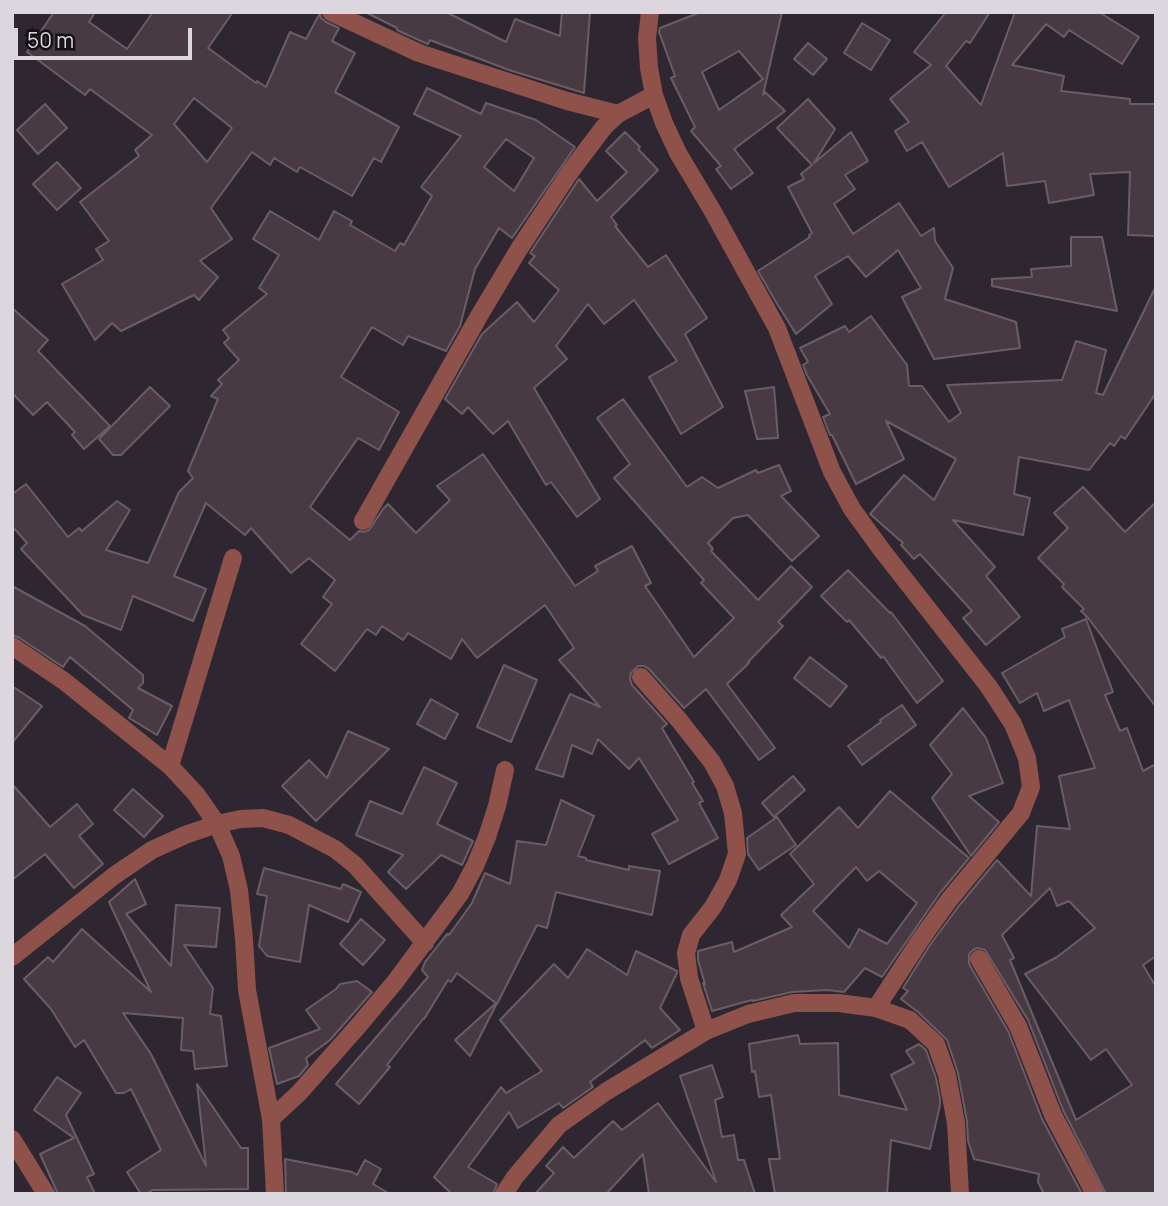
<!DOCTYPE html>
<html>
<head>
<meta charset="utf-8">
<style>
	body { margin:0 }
	#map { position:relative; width:1168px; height:1206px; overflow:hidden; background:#2e2731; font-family:Manrope,sans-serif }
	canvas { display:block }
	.frame { position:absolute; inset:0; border:14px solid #dcd7de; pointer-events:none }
	.scale { position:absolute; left:14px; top:28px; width:178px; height:32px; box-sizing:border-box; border:4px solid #dcd7de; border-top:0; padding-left:9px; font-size:21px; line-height:24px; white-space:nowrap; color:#dcd7de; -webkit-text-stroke:5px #141116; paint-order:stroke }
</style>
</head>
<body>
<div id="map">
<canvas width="1168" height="1206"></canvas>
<div class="frame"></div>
<div class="scale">50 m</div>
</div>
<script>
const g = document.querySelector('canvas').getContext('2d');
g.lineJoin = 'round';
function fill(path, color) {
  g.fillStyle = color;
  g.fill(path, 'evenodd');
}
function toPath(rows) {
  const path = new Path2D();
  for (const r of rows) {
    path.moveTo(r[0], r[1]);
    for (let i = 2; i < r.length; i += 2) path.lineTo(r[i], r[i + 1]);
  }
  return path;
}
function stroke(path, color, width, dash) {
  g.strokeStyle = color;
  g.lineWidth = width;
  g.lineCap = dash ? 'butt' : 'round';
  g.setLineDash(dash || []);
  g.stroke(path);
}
const building = toPath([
	[54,12,95,12,89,22,127,49,153,12,233,12,208,48,256,83,257,81,266,87,290,32,306,39,320,13,321,18,326,22,339,28,332,41,355,53,335,92,399,127,381,162,374,158,352,196,300,167,297,172,274,158,270,165,252,152,211,208,232,239,200,261,218,277,199,300,194,295,121,331,112,323,95,340,62,284,103,260,96,249,109,241,80,202,139,156,135,150,152,135,90,89,85,95,27,52,54,12],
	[194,98,232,128,207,162,174,124,194,98],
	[365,12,446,12,506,42,515,19,560,36,562,12,590,12,584,93,509,70,430,40,428,44,423,42,397,30,397,28,365,12],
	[701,12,782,12,763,95,765,92,785,111,734,149,753,173,731,189,716,169,721,166,691,131,695,127,671,78,675,76,659,32,660,28,701,12],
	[739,51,763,79,719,110,702,72,739,51],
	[946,12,990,12,970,43,966,41,946,66,981,105,1015,12,1099,12,1139,37,1122,64,1069,30,1064,37,1046,24,1012,65,1064,76,1061,91,1130,99,1130,104,1156,104,1156,236,1128,235,1130,172,1090,174,1094,195,1049,203,1045,181,1007,186,1003,153,949,187,922,142,907,151,895,131,909,122,890,99,931,65,914,52,946,12],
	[862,23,890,40,871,70,844,53,862,23],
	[808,43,827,59,813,75,794,59,808,43],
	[427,88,481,114,486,103,536,120,575,147,512,238,499,228,475,269,460,326,446,351,408,336,403,345,372,327,341,377,399,412,379,450,358,438,310,507,350,540,359,531,364,532,369,530,383,509,388,504,416,533,450,500,437,486,483,454,575,586,598,571,595,566,632,546,651,583,645,586,694,657,734,618,701,583,704,580,614,478,630,464,597,418,623,399,687,487,702,477,718,488,756,470,758,473,779,465,791,491,781,496,819,536,792,561,748,515,733,518,708,543,713,549,711,551,758,600,791,566,812,587,778,622,783,626,748,662,749,663,727,684,775,748,759,760,706,689,684,708,649,669,644,666,638,666,631,673,630,679,632,685,667,724,662,728,694,782,692,783,703,801,699,803,718,838,669,864,652,834,678,820,639,758,629,769,598,739,592,754,572,745,563,777,536,769,570,694,600,707,559,660,574,648,545,605,477,658,462,639,451,659,408,633,403,640,382,626,376,635,367,629,335,671,301,644,332,604,323,597,335,580,309,558,291,573,251,528,245,535,206,503,174,576,206,589,193,621,133,596,121,630,83,615,21,549,27,543,12,526,12,494,26,484,68,537,79,528,82,531,117,501,130,510,106,550,148,563,179,492,193,478,188,471,218,399,211,396,222,384,218,380,239,360,224,343,229,338,223,330,267,294,259,288,279,255,253,239,270,211,319,240,334,211,352,221,350,225,395,251,400,243,404,245,432,196,421,187,461,136,414,114,427,88],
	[506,139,534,158,514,191,484,167,506,139],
	[808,99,835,129,814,163,851,132,868,161,845,175,855,189,834,204,853,234,899,203,921,236,934,228,935,241,953,268,945,299,1016,322,1020,348,934,359,902,297,921,288,898,250,866,277,848,256,815,276,832,304,796,334,776,302,758,271,810,237,809,235,812,233,788,187,804,179,801,174,812,165,777,128,808,99],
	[45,104,67,128,38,154,17,130,45,104],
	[625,132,640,147,638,149,658,170,611,217,617,225,615,226,648,267,666,255,707,318,685,334,723,407,681,434,649,377,677,361,634,300,604,324,588,304,556,346,567,359,534,388,600,499,577,517,551,482,546,485,508,421,493,434,468,407,462,414,445,399,482,334,517,302,534,322,559,290,529,263,535,256,530,253,579,179,597,201,627,172,606,151,625,132],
	[57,162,81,188,57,210,33,184,57,162],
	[1071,237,1102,237,1117,311,992,286,992,279,1032,277,1031,269,1071,266,1071,237],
	[1156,286,1156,393,1125,439,1121,436,1114,446,1110,443,1089,470,1019,457,1014,494,1030,498,1023,535,953,520,995,567,986,576,1020,617,986,645,963,618,972,611,920,554,914,559,901,545,903,543,870,514,904,475,934,500,956,459,886,421,904,459,856,484,832,435,830,435,823,417,830,414,807,375,803,365,808,362,800,348,845,326,849,332,871,316,907,365,909,386,922,386,949,422,961,413,947,385,1062,380,1076,341,1106,350,1096,393,1103,395,1156,286],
	[12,308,48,340,38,351,110,426,84,449,72,435,75,432,47,402,33,415,12,393,12,308],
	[150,387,170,406,121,455,113,455,99,439,150,387],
	[774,387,778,438,757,439,745,391,774,387],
	[1083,487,1125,532,1156,502,1156,707,1088,618,1081,611,1084,609,1062,587,1064,584,1038,558,1068,528,1054,513,1083,487],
	[848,570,890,613,891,612,943,681,917,703,883,656,881,658,849,620,847,622,821,596,848,570],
	[12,586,85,626,143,675,143,683,138,688,172,706,157,735,129,718,133,710,70,657,63,667,18,637,12,635,12,586],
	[1086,619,1113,692,1105,695,1120,731,1127,728,1143,771,1156,764,1156,956,1143,965,1156,987,1156,1194,1106,1194,1063,1110,1028,1020,985,950,978,948,973,950,969,954,969,964,1008,1031,1042,1119,1082,1194,1044,1194,1038,1182,1039,1174,974,1159,968,1141,967,1121,958,1073,947,1040,918,1012,901,999,908,991,903,988,930,945,958,907,997,860,1031,896,1037,826,1070,829,1059,776,1095,768,1069,700,1044,711,1037,693,1020,703,1002,673,1065,637,1062,629,1086,619],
	[1050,888,1057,906,1069,901,1095,928,1057,957,1025,974,1091,1060,1106,1049,1132,1085,1076,1120,1010,960,1014,958,1002,935,1050,888],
	[810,657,847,686,830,707,794,678,810,657],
	[504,665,537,680,511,742,477,727,504,665],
	[12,686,42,706,12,743,12,686],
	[431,699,458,714,445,739,417,724,431,699],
	[902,705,916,725,862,765,848,746,881,722,880,720,902,705],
	[963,708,986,738,1003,783,969,796,999,822,971,856,932,798,952,774,930,745,963,708],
	[348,731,389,749,316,821,282,786,309,760,327,778,348,731],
	[424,767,457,783,437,824,473,841,462,865,441,855,406,889,388,872,403,855,356,835,370,801,402,814,424,767],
	[793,776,805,790,774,817,762,803,793,776],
	[12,784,50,827,77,804,93,824,79,836,103,864,74,888,45,854,12,880,12,784],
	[133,789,163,816,144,837,114,810,133,789],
	[890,791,969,858,940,893,882,977,865,968,844,992,827,990,792,992,753,1001,752,1000,712,1011,703,983,705,984,698,960,698,951,732,942,734,952,792,927,781,915,814,884,790,854,839,807,858,828,890,791],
	[856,867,867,881,879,871,917,903,887,944,859,929,849,948,813,911,856,867],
	[561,800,594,816,578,856,586,858,586,860,629,870,629,866,660,871,652,915,556,892,547,928,537,925,497,1004,457,973,451,982,448,980,424,1019,423,1019,387,1065,390,1067,359,1104,336,1084,428,977,422,970,425,962,447,934,449,935,472,903,485,873,510,884,517,841,546,845,561,800],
	[777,817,796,845,759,870,748,854,747,838,777,817],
	[264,868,341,889,343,884,361,892,348,922,309,905,300,962,267,956,259,946,267,896,257,894,264,868],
	[135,879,146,904,126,914,171,966,176,905,220,908,216,947,184,945,213,988,210,1014,221,1016,227,1066,195,1069,193,1051,181,1050,183,1018,123,1013,151,1054,206,1166,197,1084,241,1148,248,1148,248,1189,152,1190,147,1194,141,1194,127,1172,161,1150,131,1089,124,1093,116,1093,84,1040,75,1047,51,1009,24,979,48,957,53,962,82,929,151,992,109,902,135,879],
	[361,919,385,940,363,965,340,944,361,919],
	[587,949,627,975,636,951,677,971,677,973,660,1008,680,1030,652,1048,645,1040,590,1082,593,1087,563,1108,559,1103,518,1128,509,1112,468,1167,497,1184,493,1194,452,1194,434,1177,501,1087,506,1093,542,1071,500,1020,554,964,568,978,587,949],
	[357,981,372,992,330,1040,306,1058,308,1065,299,1076,277,1084,269,1048,320,1029,306,1010,336,989,340,984,357,981],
	[495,1004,496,1005,470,1056,455,1040,495,1004],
	[798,1035,800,1044,838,1043,839,1095,907,1110,891,1075,914,1063,906,1051,919,1044,926,1050,936,1078,940,1098,940,1105,930,1149,891,1140,887,1194,775,1194,769,1159,780,1159,771,1095,759,1097,755,1071,752,1072,749,1044,798,1035],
	[712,1065,723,1097,715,1100,722,1137,734,1135,738,1160,744,1160,755,1194,649,1194,643,1154,606,1194,535,1194,554,1173,546,1166,563,1147,574,1158,613,1121,622,1130,658,1103,716,1182,680,1076,712,1065],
	[57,1077,81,1093,66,1115,94,1174,87,1177,95,1194,58,1194,40,1154,74,1138,34,1110,57,1077],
	[285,1159,352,1172,357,1175,365,1160,381,1169,373,1184,390,1194,286,1194,285,1159]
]);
const minor = toPath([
	[331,12,419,53,567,101,618,114],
	[650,12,647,38,649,68,654,95,664,123,678,153,712,210,777,328,832,472,852,509,881,549,989,687,1013,724,1027,758,1031,787,1021,813,949,900,921,939,876,1008],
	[363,521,479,316,519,249,570,172,604,127,618,114,654,95],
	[12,646,64,681,170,766,196,794,217,824,231,856,239,890,244,939,247,990,271,1119,275,1194],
	[641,677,679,720,712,762,725,786,733,813,737,854,728,880,713,907,691,935,686,953,689,978,706,1031],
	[170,766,233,558],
	[12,957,115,875,152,850,185,835,217,824,241,819,263,818,289,825,335,849,355,865,425,943],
	[979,959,1018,1026,1053,1115,1095,1194],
	[271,1119,299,1093,359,1025,395,982,460,894,475,866,487,837,497,806,505,770],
	[12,1139,46,1194],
	[504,1194,515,1177,559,1125,607,1091,706,1031,748,1014,794,1003,839,1003,876,1008,910,1020,936,1044,947,1075,956,1123,960,1194]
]);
fill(building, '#473a42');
stroke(building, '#6b5d65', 2);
stroke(minor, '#8f524a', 18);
</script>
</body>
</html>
